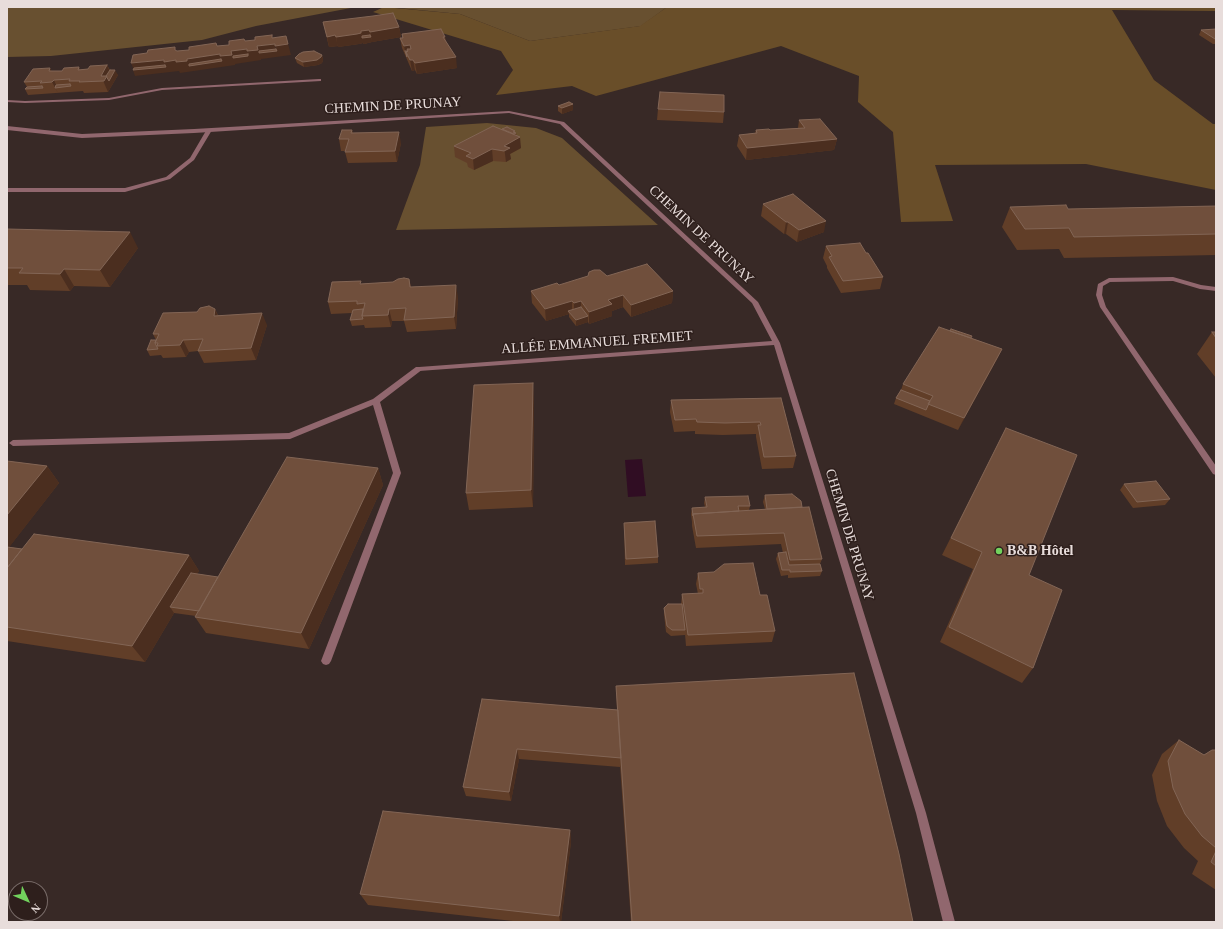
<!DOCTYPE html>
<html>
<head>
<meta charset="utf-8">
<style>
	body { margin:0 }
	#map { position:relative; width:1223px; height:929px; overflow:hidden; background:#382926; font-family:"Times New Roman",serif }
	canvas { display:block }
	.frame { position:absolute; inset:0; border:8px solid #e8dddb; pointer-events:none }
	.north { position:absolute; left:8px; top:881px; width:40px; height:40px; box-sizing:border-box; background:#2e1f1c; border:1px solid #786b68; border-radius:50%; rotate:134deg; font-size:11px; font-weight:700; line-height:16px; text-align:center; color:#e8dddb }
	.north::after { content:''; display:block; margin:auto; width:14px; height:18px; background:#72d25d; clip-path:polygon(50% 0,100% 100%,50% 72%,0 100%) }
</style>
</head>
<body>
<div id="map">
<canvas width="1223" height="929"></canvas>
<div class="frame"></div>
<div class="north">N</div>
</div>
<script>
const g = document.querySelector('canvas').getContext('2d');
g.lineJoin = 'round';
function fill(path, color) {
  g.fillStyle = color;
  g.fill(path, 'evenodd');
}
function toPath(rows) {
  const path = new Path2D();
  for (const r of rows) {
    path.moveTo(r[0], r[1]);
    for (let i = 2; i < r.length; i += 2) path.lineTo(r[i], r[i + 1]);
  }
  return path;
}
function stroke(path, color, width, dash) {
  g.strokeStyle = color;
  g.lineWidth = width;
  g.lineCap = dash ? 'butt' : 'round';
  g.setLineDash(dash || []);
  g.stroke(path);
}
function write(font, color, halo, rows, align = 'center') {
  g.font = font + ' "Times New Roman",serif';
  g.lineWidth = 3;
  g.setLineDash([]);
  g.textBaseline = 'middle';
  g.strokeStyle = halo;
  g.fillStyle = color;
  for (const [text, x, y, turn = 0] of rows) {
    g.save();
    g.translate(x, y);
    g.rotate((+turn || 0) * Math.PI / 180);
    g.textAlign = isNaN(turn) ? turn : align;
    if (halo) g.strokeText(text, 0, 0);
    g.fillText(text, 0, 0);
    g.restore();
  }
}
const green = toPath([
	[7,7,356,7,256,26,202,40,51,56,7,57],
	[388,7,667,7,641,26,530,41,460,14],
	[487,123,536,128,562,138,658,225,396,230,420,165,426,127]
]);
const forest = toPath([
	[384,7,460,14,530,41,640,26,667,7,1216,7,1216,11,1112,10,1154,80,1213,124,1216,124,1216,190,1086,164,935,165,953,221,901,222,893,132,858,102,859,76,781,46,596,96,572,86,496,95,513,70,501,51,373,12]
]);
const water = toPath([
	[642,459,646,496,628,497,625,460]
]);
const lane = toPath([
	[319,79,321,79,321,81,162,90,109,100,25,103,7,102,7,100,25,101,109,98,162,88,319,79],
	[207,129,212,130,194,160,170,179,125,192,7,192,7,188,125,188,166,177,190,158,207,129],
	[1173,277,1201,285,1216,287,1216,291,1200,289,1173,281,1110,282,1103,286,1102,295,1106,307,1216,466,1216,475,1213,474,1100,307,1096,295,1098,284,1109,278,1173,277],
	[416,367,419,367,423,369,380,402,401,473,331,661,329,664,326,665,323,664,321,661,393,473,373,405,290,439,13,446,9,443,13,440,289,433,373,399,416,367]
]);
const street = toPath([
	[509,111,564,122,758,302,780,343,926,813,955,922,943,922,916,813,774,345,419,371,415,369,419,367,772,341,752,303,560,124,509,113,194,133,82,138,7,130,7,126,82,134,194,129,509,111]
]);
const wall = toPath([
	[323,22,399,27,401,37,372,42,364,44,363,43,359,44,338,47,338,46,329,47],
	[1216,29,1216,44,1213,44,1199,35,1201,30],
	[402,34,445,37,446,41,457,68,417,74,415,70,412,71,402,48,400,38,402,38],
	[322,55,323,60,322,63,318,65,304,67,297,63,295,58],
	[107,65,110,70,118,75,108,92,84,93,83,91,28,95,25,89,27,87,24,82,52,71,62,71,79,67,80,70,88,69],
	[573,104,573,110,562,114,558,111,558,106],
	[658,109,724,112,723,123,657,120],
	[799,120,837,139,834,150,746,160,737,146,739,135,755,133,756,130,770,130,798,128],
	[502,129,516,133,521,148,510,154,511,159,506,162,493,161,474,170,468,167,467,163,455,157,454,146],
	[352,130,353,133,401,143,397,162,348,163,345,152,346,151,341,151,339,139],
	[763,204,824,232,797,242,786,234,784,234,761,216],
	[1216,206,1216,255,1064,258,1059,249,1017,250,1002,227,1010,207,1068,209],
	[7,229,138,248,110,287,74,286,70,291,30,290,27,285,7,285],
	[826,246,866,253,883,277,880,289,841,293,827,268,827,266,823,258],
	[607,276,673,291,672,303,631,317,623,307,612,311,612,316,589,324,588,322,576,326,569,317,569,314,546,321,532,303,531,291],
	[409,279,411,287,458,297,456,329,407,332,404,321,392,321,391,327,365,328,364,325,352,326,350,320,352,313,331,314,328,302,362,284,393,282],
	[215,309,218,315,267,325,256,360,204,363,198,351,189,352,186,357,163,358,161,355,150,356,147,350,156,340,153,334,197,312],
	[1212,332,1216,332,1216,378,1197,354],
	[971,338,1002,349,996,361,958,430,894,404,896,398,901,390,903,384],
	[781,398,796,456,793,468,762,469,756,437,756,434,723,435,695,434,695,431,674,432,670,412,671,400],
	[534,400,533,507,469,510,466,493],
	[1006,428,1033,668,1022,683,940,642,973,569,942,555],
	[7,461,47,466,59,483,9,547,22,549,189,555,199,571,197,574,218,577,378,468,383,485,309,649,206,633,195,617,196,616,174,613,145,662,7,641],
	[1124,484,1170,499,1165,505,1133,508,1120,490],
	[765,495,802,507,822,559,820,564,822,571,820,576,788,578,788,575,781,576,776,559,778,553,783,553,781,544,696,548,692,526,692,522,691,514,692,508,705,507,704,503,705,497,750,506,749,510,765,509,763,502],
	[624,523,658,557,658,563,625,565],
	[698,573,760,595,775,631,772,642,686,646,685,634,685,635,671,636,666,632,664,614,664,608,681,604,682,594,698,594,696,584],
	[616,686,913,922,631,922,620,765,620,767,519,759,511,801,466,796,463,787,482,699,617,710],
	[1179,740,1204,755,1216,750,1216,890,1192,874,1198,861,1184,848,1167,826,1157,801,1152,775,1162,754],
	[570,830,571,842,561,922,522,922,368,905,360,894]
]);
const shadedWall = toPath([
	[399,27,401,37,372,42,370,32],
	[369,30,372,42,364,44,363,43,359,44,338,47,336,37,361,33,362,38,361,31],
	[335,35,338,46,329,47,327,37],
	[286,36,291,55,261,59,261,60,235,64,235,62,235,65,180,73,179,71,135,76,133,70,134,70,131,63,164,60,187,59,216,43,220,56,231,51,245,41,244,39,248,49,257,46,275,44,277,51,275,46],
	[410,45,411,54,409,56,405,51,404,46],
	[322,55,323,60,322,63,318,65,304,67,303,62],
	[456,57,457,68,417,74,415,63],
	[410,60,413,60,415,70,412,71],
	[107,65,112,76,115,70,118,75,108,92,101,76],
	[50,68,56,79,54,80,57,87,55,88,58,93,52,82,49,71],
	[573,104,573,110,562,114,562,108],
	[399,132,401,143,397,162,395,151],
	[520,137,521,148,510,154,511,159,506,162,504,146],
	[837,139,834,150,746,160,747,148],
	[492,149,493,161,474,170,473,159],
	[826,221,824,232,797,242,799,230],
	[786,222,788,222,786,234,784,234],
	[130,232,138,248,110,287,100,270],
	[64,269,74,286,70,291,60,274],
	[456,285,458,297,456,329,454,317],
	[673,291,672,303,631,317,631,305],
	[623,295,623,307,612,311,612,316,589,324,589,312,608,300],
	[572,301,572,313,568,311,569,314,546,321,545,309],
	[581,301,581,313,574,315,574,303],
	[215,309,220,321,214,316],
	[389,309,392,321,391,327,388,315],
	[262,313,267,325,256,360,251,348],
	[588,316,588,322,576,326,576,320],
	[183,340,189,352,186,357,180,345],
	[1002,349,996,361,958,430,964,418],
	[533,383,534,400,533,507,531,490],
	[47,466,59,483,7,550,7,515],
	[378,468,383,485,309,649,301,633],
	[189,555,199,571,177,608,170,607,174,613,145,662,132,646],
	[517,749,519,759,511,801,509,792],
	[570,830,571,842,561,922,560,922,559,916]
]);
const building = toPath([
	[393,13,399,27,370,32,369,30,361,31,361,33,357,34,336,37,335,35,327,37,323,22,373,16,393,13],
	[441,29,445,37,443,37,456,57,415,63,413,60,410,60,406,52,408,51,407,49,411,49,410,45,404,46,400,38,403,38,402,34,441,29],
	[1216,29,1216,39,1215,39,1201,30,1216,29],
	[272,35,272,38,286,36,288,44,275,46,275,44,257,46,258,50,247,51,247,49,231,51,232,55,220,56,220,54,187,59,187,61,176,62,176,60,164,62,164,60,131,63,133,55,147,53,148,50,175,47,175,50,177,51,189,50,189,47,216,43,217,46,229,45,229,41,244,39,245,41,255,40,255,37,272,35],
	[370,35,371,37,362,38,362,36,370,35],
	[276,49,277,51,259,53,259,51,276,49],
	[314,51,322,55,321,57,317,60,303,62,295,58,299,54,303,52,314,51],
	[405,51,408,51,406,52,407,57,405,51],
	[248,54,248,56,233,58,233,56,248,54],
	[221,59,222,61,189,66,189,64,221,59],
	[107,65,101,76,107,76,104,81,79,82,80,81,69,81,70,79,54,80,52,82,40,83,42,81,24,82,33,69,50,68,49,71,62,71,64,68,79,67,78,70,88,69,90,66,107,65],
	[165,65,166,67,133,70,134,68,165,65],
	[110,70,115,70,109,81,106,76,110,70],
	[70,84,71,86,55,88,56,85,70,84],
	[42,86,43,88,25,89,27,87,42,86],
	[660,92,724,95,724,112,658,109,660,92],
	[569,102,573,104,562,108,558,106,569,102],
	[820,119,837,139,747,148,739,135,757,133,756,130,769,129,770,130,805,128,799,120,820,119],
	[493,126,520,137,504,146,510,148,504,151,492,149,473,159,466,156,471,153,454,146,493,126],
	[507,127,515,131,513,132,516,133,514,134,502,129,507,127],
	[342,130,352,130,351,133,399,132,395,151,345,152,349,139,339,139,342,130],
	[793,194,826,221,799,230,788,222,786,222,763,204,793,194],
	[1066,205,1068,209,1216,206,1216,234,1074,237,1069,228,1025,229,1010,207,1066,205],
	[7,229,130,232,100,270,64,269,60,274,19,273,23,268,7,268,7,229],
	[860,243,866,253,868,253,883,277,843,281,829,257,832,256,826,246,860,243],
	[647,264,673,291,631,305,623,295,608,300,612,304,589,312,581,301,574,303,572,301,545,309,531,291,557,283,559,285,588,276,589,272,594,270,600,270,607,276,647,264],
	[404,278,409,279,410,287,456,285,454,317,404,320,406,308,389,309,388,315,362,316,365,303,357,304,357,301,328,302,332,282,361,281,360,284,393,282,398,279,404,278],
	[209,306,215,309,214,316,262,313,251,348,198,351,203,339,183,340,180,345,157,346,158,343,155,343,159,334,153,334,163,313,197,312,200,308,209,306],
	[581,307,588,316,576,320,568,311,581,307],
	[363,309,362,316,363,319,350,320,353,310,363,309],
	[939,327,1002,349,964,418,928,404,933,396,903,384,939,327],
	[951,329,972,336,971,338,950,331,951,329],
	[1212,332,1216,332,1216,338,1212,332],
	[151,340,156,340,155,343,158,349,147,350,151,340],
	[533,383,531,490,466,493,474,385,533,383],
	[901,390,930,401,926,410,896,398,901,390],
	[781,398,796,456,764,457,758,425,761,425,760,422,725,423,697,422,696,419,675,420,671,400,781,398],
	[1006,428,1077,455,1029,575,1062,590,1033,668,949,627,982,552,951,538,1006,428],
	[287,457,378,468,301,633,195,617,287,457],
	[7,461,47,466,7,515,7,461],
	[1156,481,1170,499,1137,502,1124,484,1156,481],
	[792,494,801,501,802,507,767,509,765,495,792,494],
	[748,496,750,506,738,506,739,511,693,514,693,516,692,508,707,507,705,497,748,496],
	[809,507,822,559,790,560,784,533,697,536,693,514,769,509,809,507],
	[655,521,658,557,626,559,624,523,655,521],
	[34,534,189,555,132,646,7,627,7,568,34,534],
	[7,547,22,549,7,568,7,547],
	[786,552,789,565,820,564,822,571,790,572,790,570,782,570,778,553,786,552],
	[753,563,760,595,767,595,775,631,688,635,682,594,703,593,703,589,700,589,698,573,714,572,724,564,753,563],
	[191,573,218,577,199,611,170,607,191,573],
	[668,604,682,604,685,630,672,630,667,626,664,608,668,604],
	[854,673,899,854,913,922,632,922,616,686,854,673],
	[482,699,618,710,621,758,517,749,509,792,463,787,482,699],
	[1179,740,1204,755,1212,750,1216,750,1216,848,1202,836,1185,814,1173,788,1168,761,1179,740],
	[383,811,570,830,559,916,360,894,383,811],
	[1216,851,1216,866,1211,862,1216,851]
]);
const markers = [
	[999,551,4,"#72d25d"]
];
const streetNames = [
	["CHEMIN DE PRUNAY",393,106,-3],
	["CHEMIN DE PRUNAY",701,235,43],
	["ALLÉE EMMANUEL FREMIET",597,343,-4],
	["CHEMIN DE PRUNAY",849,535,73]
];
const poiNames = [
	["B&B Hôtel",1007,551]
];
fill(green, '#685030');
fill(forest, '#694e29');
fill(water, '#300d23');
fill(lane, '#91676e');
fill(street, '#91676e');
fill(wall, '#613e28');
fill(shadedWall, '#4b2e1f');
fill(building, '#704f3c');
stroke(building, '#826555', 1);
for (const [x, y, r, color] of markers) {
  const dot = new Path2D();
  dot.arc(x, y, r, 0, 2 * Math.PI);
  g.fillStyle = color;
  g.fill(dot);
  stroke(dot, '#2e1f1c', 1.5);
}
write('14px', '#e8dddb', '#2e1f1c', streetNames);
write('bold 14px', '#e8dddb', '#2e1f1c', poiNames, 'left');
</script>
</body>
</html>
